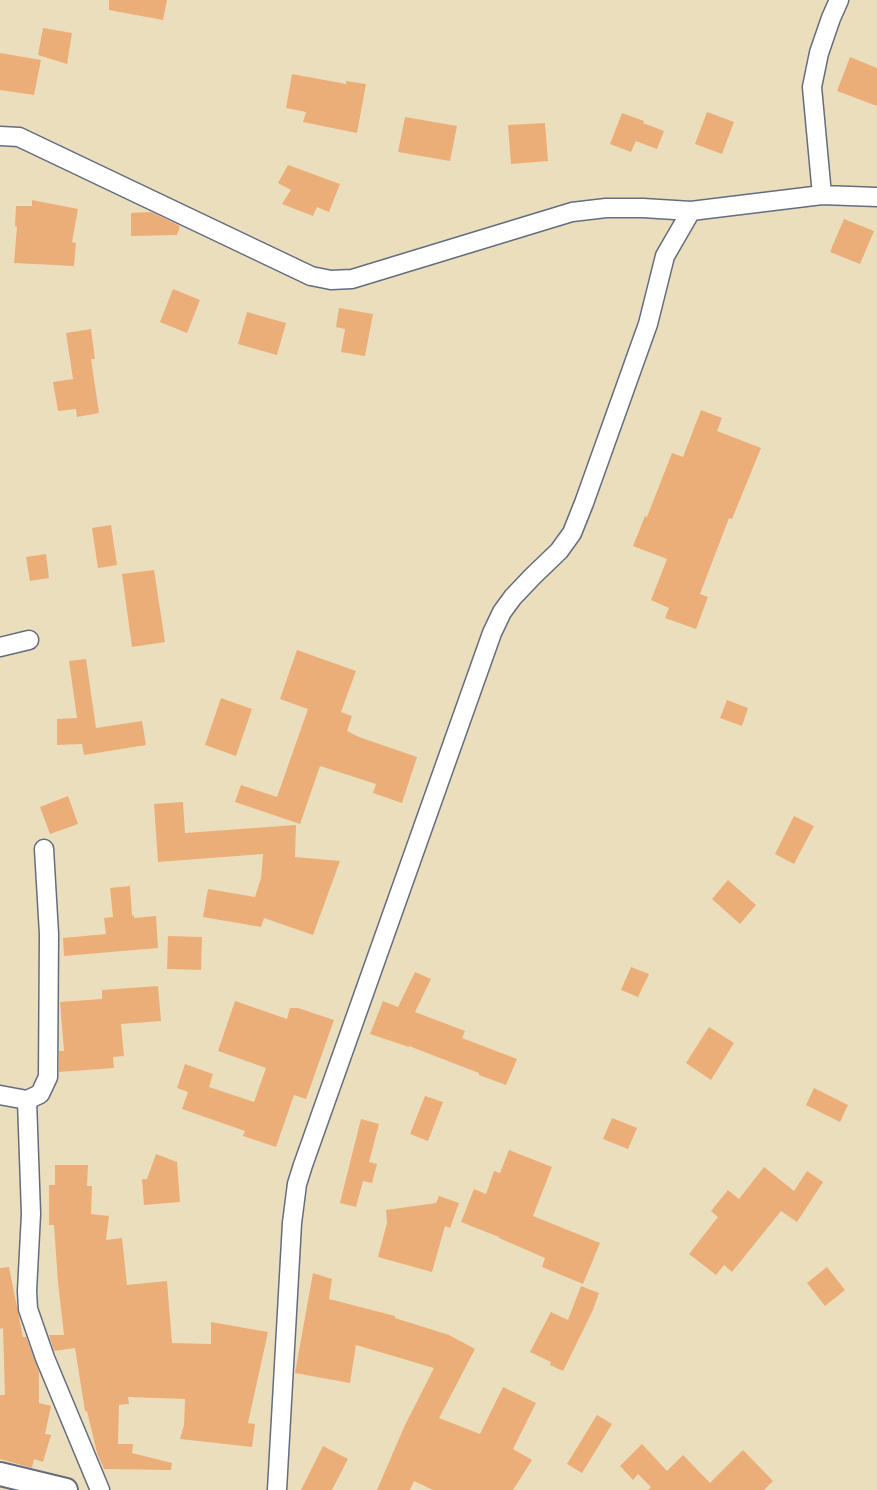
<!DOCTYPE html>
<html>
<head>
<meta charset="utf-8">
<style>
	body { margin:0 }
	canvas { display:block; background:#ebdebc }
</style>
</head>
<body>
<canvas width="877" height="1490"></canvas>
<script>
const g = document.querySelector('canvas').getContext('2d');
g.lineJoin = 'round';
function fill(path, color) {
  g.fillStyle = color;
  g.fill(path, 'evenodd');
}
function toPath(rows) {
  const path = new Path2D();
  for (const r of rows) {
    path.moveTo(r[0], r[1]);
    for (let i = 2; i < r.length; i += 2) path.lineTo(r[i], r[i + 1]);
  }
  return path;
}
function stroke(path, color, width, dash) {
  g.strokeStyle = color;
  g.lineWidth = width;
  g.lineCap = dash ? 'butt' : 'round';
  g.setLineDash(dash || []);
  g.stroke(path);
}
const building = toPath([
	[109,0,167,0,163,20,109,10],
	[43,28,72,33,67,64,38,55],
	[0,53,41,60,34,95,0,90],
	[850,57,877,68,877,106,837,91],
	[292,74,346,84,346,81,366,84,357,133,303,122,306,112,286,108],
	[707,112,734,122,722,154,695,144],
	[622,113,644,121,643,123,664,131,657,149,636,141,631,152,610,144],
	[405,117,457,126,450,161,398,152],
	[545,123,548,161,511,164,508,125],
	[288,165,340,184,329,212,317,207,313,216,282,204,291,190,278,183],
	[32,200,78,209,72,242,76,243,74,266,14,263,17,227,15,226,16,206,32,206],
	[151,212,180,226,177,235,131,236,131,213],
	[844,219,874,231,860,264,830,252],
	[173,289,200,300,187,333,160,322],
	[339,308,373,314,365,356,341,352,345,329,336,327],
	[247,312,286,323,277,355,238,344],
	[91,329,95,359,91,359,99,413,77,417,76,409,58,411,53,382,73,379,66,333],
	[701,410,722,418,717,431,761,448,732,519,729,518,700,594,708,597,696,629,665,618,669,608,651,600,667,559,633,546,645,516,647,517,672,453,683,457],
	[111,525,117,565,98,568,92,528],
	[46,554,49,578,30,581,26,557],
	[154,570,165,642,132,647,122,574],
	[297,650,356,671,341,712,352,716,347,731,359,737,417,757,402,803,373,793,376,784,320,766,300,824,235,802,241,785,277,797,308,709,280,699],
	[86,659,96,728,142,721,146,745,84,755,82,744,57,745,57,719,77,718,69,661],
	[221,698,252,709,236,756,205,745],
	[727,700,748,708,742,726,720,718],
	[68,796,78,824,50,834,40,807],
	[183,802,185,833,296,825,295,857,340,861,313,935,264,918,261,927,203,917,208,889,255,897,261,878,263,854,158,862,154,804],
	[794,816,814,826,794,864,775,854],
	[728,880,756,905,740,924,712,899],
	[130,886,132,916,134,915,134,918,156,916,158,948,64,956,63,938,106,934,104,918,113,917,110,888],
	[168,936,202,937,201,970,167,969],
	[631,967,649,974,638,997,621,990],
	[415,972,431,979,415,1012,465,1031,462,1038,517,1059,506,1085,479,1075,479,1073,409,1046,409,1047,370,1034,383,1001,398,1007],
	[158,986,161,1021,121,1024,124,1056,113,1057,114,1068,59,1072,59,1051,64,1051,60,1002,102,999,102,990],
	[235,1001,287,1019,290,1008,298,1008,334,1020,306,1099,294,1095,276,1147,243,1136,245,1131,182,1109,188,1092,177,1088,185,1064,213,1074,209,1087,254,1102,266,1068,218,1051],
	[709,1027,734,1043,711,1080,686,1063],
	[814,1088,848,1105,840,1122,806,1105],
	[425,1096,443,1102,428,1141,410,1134],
	[612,1118,637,1128,628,1149,603,1139],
	[361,1119,379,1124,369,1162,377,1164,372,1183,363,1181,356,1207,340,1203],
	[509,1150,552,1167,533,1216,600,1243,583,1284,542,1267,545,1258,499,1238,499,1237,461,1222,474,1189,486,1194,494,1171,500,1173],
	[156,1154,177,1162,180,1202,144,1205,142,1179,147,1179],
	[55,1165,88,1165,87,1186,92,1186,91,1214,109,1216,106,1240,122,1238,127,1285,167,1281,172,1343,211,1344,211,1322,268,1332,248,1423,255,1424,252,1447,180,1439,184,1425,185,1399,128,1397,129,1404,119,1405,118,1444,133,1444,132,1453,172,1463,171,1470,104,1469,97,1453,87,1411,85,1411,75,1348,54,1351,49,1335,64,1335,58,1282,54,1225,49,1225,49,1185,55,1185],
	[764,1167,794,1191,807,1171,823,1182,797,1222,781,1211,732,1272,724,1265,716,1275,689,1254,718,1217,711,1211,728,1190,739,1199],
	[439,1196,459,1203,450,1228,445,1226,432,1272,378,1257,387,1223,386,1210,436,1203],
	[9,1267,23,1337,26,1337,39,1372,39,1403,51,1406,45,1434,51,1435,43,1462,34,1459,32,1468,0,1459,0,1395,5,1395,3,1328,0,1329,0,1268],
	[827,1267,845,1290,825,1306,807,1283],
	[313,1273,332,1279,329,1299,395,1316,395,1318,449,1335,475,1349,439,1418,480,1434,503,1387,536,1403,513,1449,532,1460,513,1490,433,1490,414,1481,410,1490,377,1490,405,1425,434,1368,356,1345,350,1383,295,1373],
	[581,1286,599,1293,593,1310,563,1371,550,1365,551,1362,530,1352,551,1312,568,1320],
	[597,1415,612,1424,582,1473,567,1464],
	[642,1444,667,1471,683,1455,710,1483,743,1450,773,1481,764,1490,648,1490,651,1487,638,1474,633,1480,620,1466],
	[323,1446,348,1459,332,1490,301,1490]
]);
const minor = toPath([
	[0,136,19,137,311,276,331,280,352,279,572,212,606,208,643,208,691,211,822,195,877,197],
	[822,195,812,87,819,53,831,18,839,0],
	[0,647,29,640],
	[0,1095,27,1100,31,1214,27,1291,28,1309,45,1358,100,1490],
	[27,1100,40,1094,48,1077,49,934,44,849],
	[277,1490,292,1223,297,1184,303,1165,492,633,502,612,513,597,533,576,559,551,572,533,584,503,648,324,665,256,691,211]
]);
const tertiary = toPath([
	[0,1474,66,1490]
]);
fill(building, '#ecae79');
stroke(minor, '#646c7f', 21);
stroke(tertiary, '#646c7f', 26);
stroke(minor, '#fff', 18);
stroke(tertiary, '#fff', 22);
</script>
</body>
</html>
